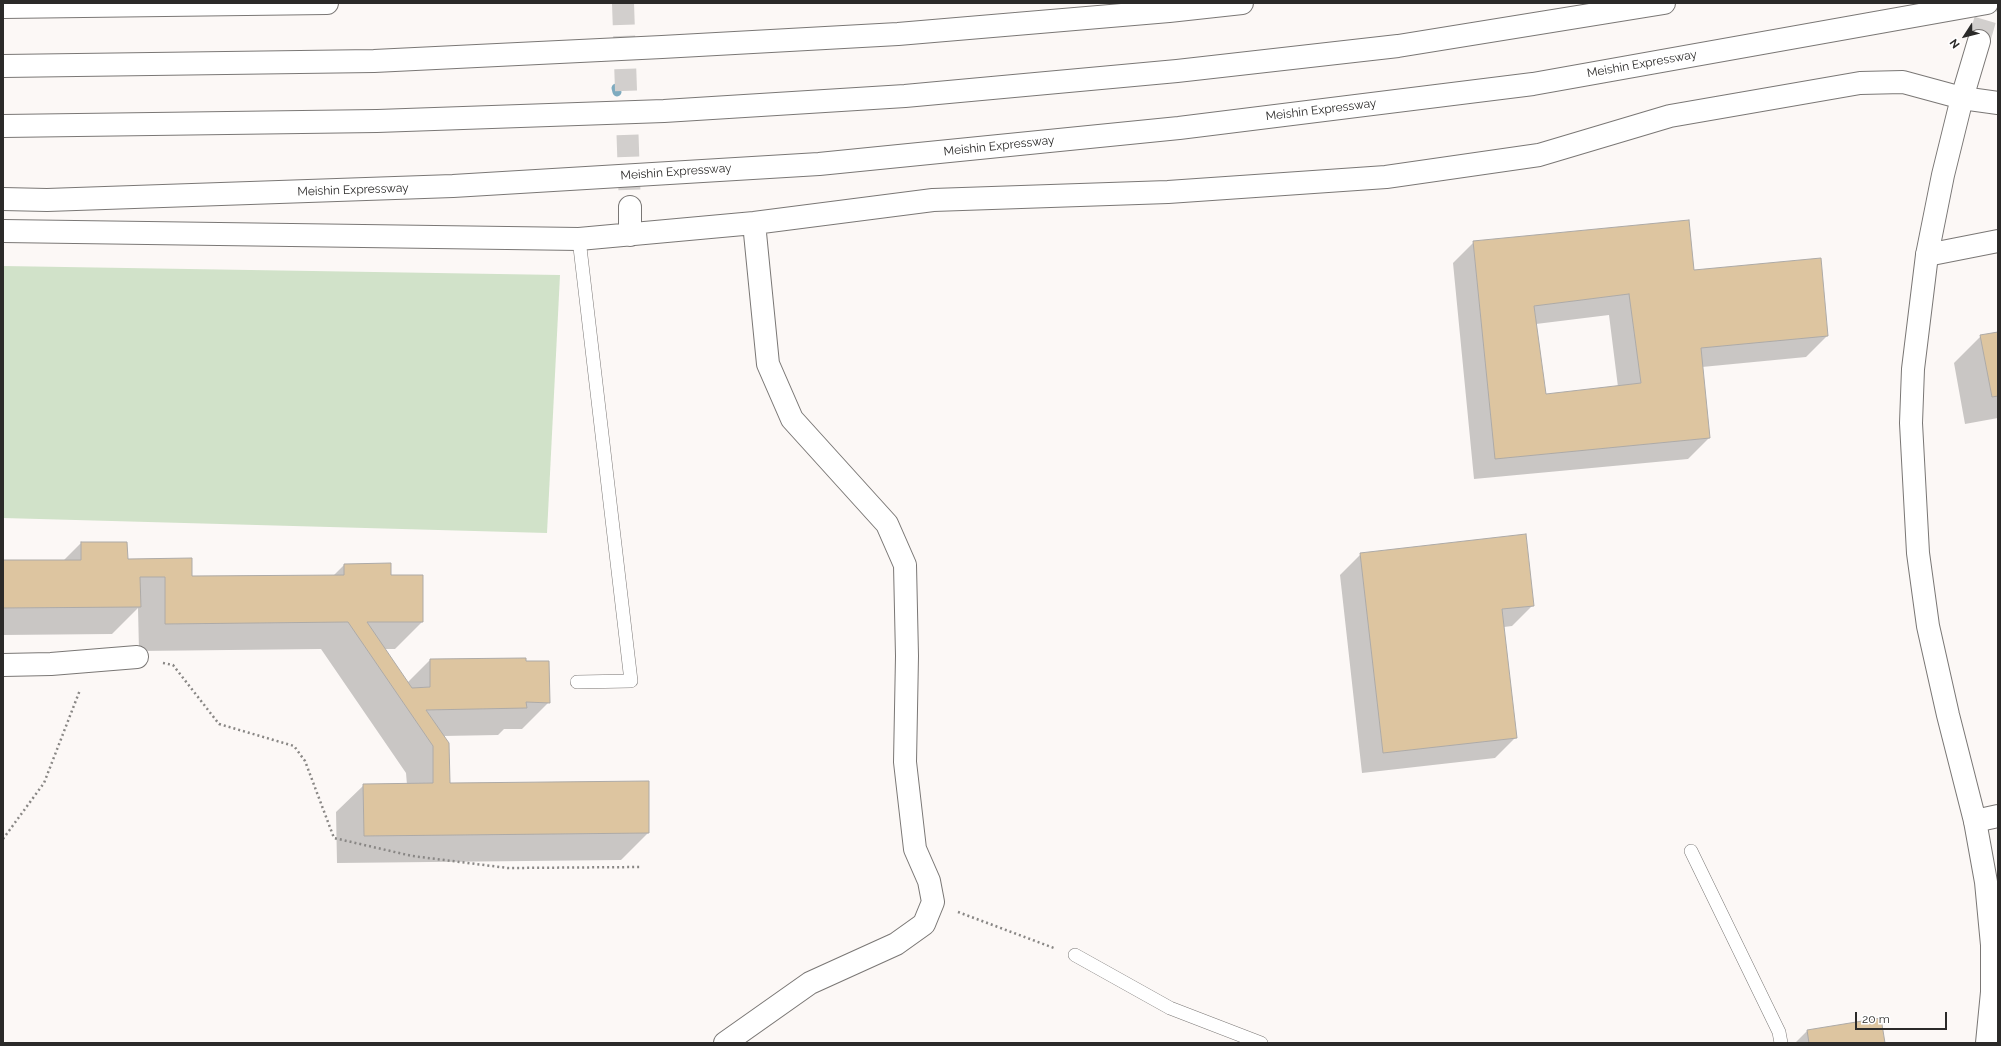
<!DOCTYPE html>
<html>
<head>
<meta charset="utf-8">
<style>
	body { margin:0 }
	#map { position:relative; width:2001px; height:1046px; overflow:hidden; background:#fcf8f6; font-family:Raleway,sans-serif }
	canvas { display:block }
	.frame { position:absolute; inset:0; border:4px solid #2b2a29; pointer-events:none }
	.north { position:absolute; left:1945px; top:16px; width:40px; height:40px; -webkit-text-stroke:3px #fff; paint-order:stroke; rotate:234deg; font-size:11px; font-weight:700; line-height:16px; text-align:center; color:#2b2a29 }
	.north::after { content:''; display:block; margin:auto; width:14px; height:18px; background:#2b2a29; clip-path:polygon(50% 0,100% 100%,50% 72%,0 100%) }
	.scale { position:absolute; left:1855px; top:1012px; width:92px; height:18px; box-sizing:border-box; border:2px solid #2b2a29; border-top:0; padding-left:5px; font-size:12px; line-height:14px; white-space:nowrap; color:#2b2a29; -webkit-text-stroke:3px #fff; paint-order:stroke }
</style>
</head>
<body>
<div id="map">
<canvas width="2001" height="1046"></canvas>
<div class="frame"></div>
<div class="north">N</div>
<div class="scale">20 m</div>
</div>
<script>
const g = document.querySelector('canvas').getContext('2d');
g.lineJoin = 'round';
function fill(path, color) {
  g.fillStyle = color;
  g.fill(path, 'evenodd');
}
function toPath(rows) {
  const path = new Path2D();
  for (const r of rows) {
    path.moveTo(r[0], r[1]);
    for (let i = 2; i < r.length; i += 2) path.lineTo(r[i], r[i + 1]);
  }
  return path;
}
function stroke(path, color, width, dash) {
  g.strokeStyle = color;
  g.lineWidth = width;
  g.lineCap = dash ? 'butt' : 'round';
  g.setLineDash(dash || []);
  g.stroke(path);
}
function write(font, color, halo, rows, align = 'center') {
  g.font = font + ' Raleway,sans-serif';
  g.lineWidth = 3.5;
  g.setLineDash([]);
  g.textBaseline = 'middle';
  g.strokeStyle = halo;
  g.fillStyle = color;
  for (const [text, x, y, turn = 0] of rows) {
    g.save();
    g.translate(x, y);
    g.rotate((+turn || 0) * Math.PI / 180);
    g.textAlign = isNaN(turn) ? turn : align;
    if (halo) g.strokeText(text, 0, 0);
    g.fillText(text, 0, 0);
    g.restore();
  }
}
const green = toPath([
	[3,266,560,275,547,533,3,518]
]);
const shadow = toPath([
	[1474,242,1693,271,1827,336,1806,357,1702,367,1709,438,1688,459,1474,479,1453,263],
	[1609,315,1618,387,1545,395,1536,324],
	[1998,333,1998,418,1965,424,1954,363,1981,336],
	[81,543,126,543,127,560,191,577,333,576,344,565,390,564,390,576,422,622,395,649,384,649,407,683,430,660,549,702,522,729,504,729,498,735,443,736,449,784,648,833,621,860,337,863,336,812,364,785,407,785,406,773,321,649,139,651,138,608,112,634,3,635,3,561,63,561],
	[1361,554,1533,605,1512,626,1504,627,1516,737,1495,758,1362,773,1340,575],
	[1807,1031,1884,1043,1795,1043]
]);
const stream = toPath([
	[616,88,617,92]
]);
const building = toPath([
	[1689,220,1694,270,1821,258,1828,336,1701,348,1710,438,1495,459,1473,241,1689,220],
	[1629,294,1641,383,1546,394,1534,306,1629,294],
	[1998,332,1998,396,1992,397,1980,335,1998,332],
	[1526,534,1534,606,1502,609,1517,738,1383,753,1360,553,1526,534],
	[81,542,127,542,128,559,192,558,192,576,344,575,344,564,391,563,391,575,423,575,423,622,367,622,412,688,430,687,430,659,526,658,526,661,549,661,550,703,526,702,527,708,426,710,449,743,450,783,649,781,649,833,364,836,363,784,433,783,433,746,348,622,165,624,165,577,140,577,141,607,3,608,3,560,81,560,81,542],
	[1881,1018,1885,1043,1809,1043,1807,1030,1881,1018]
]);
const streetTunnel = toPath([
	[623,3,630,207]
]);
const secondaryTunnel = toPath([
	[1979,41,1990,3]
]);
const path = toPath([
	[163,663,173,665,219,724,294,746,305,761,334,838,412,856,508,868,642,867],
	[3,839,44,783,80,690],
	[958,912,1054,948]
]);
const lane = toPath([
	[577,682,631,681,579,239],
	[1691,851,1779,1032,1781,1043],
	[1075,955,1170,1008,1261,1043]
]);
const street = toPath([
	[3,231,579,239,754,223,933,200,1168,192,1386,177,1539,155,1670,116,1860,83,1903,82,1962,98,1998,103],
	[630,235,630,207],
	[1927,255,1998,241],
	[3,665,51,664,137,657],
	[1975,821,1998,816],
	[725,1043,810,983,896,944,924,924,933,902,929,881,915,849,905,762,907,656,905,565,887,524,792,419,768,364,754,223]
]);
const secondary = toPath([
	[1979,41,1962,98,1943,175,1927,255,1913,369,1911,423,1918,553,1928,626,1948,715,1975,821,1986,882,1992,945,1992,992,1987,1043]
]);
const highway = toPath([
	[3,7,327,3],
	[3,66,374,61,662,47,898,34,1169,11,1242,3],
	[3,126,377,121,664,111,905,96,1177,71,1398,46,1664,3],
	[3,199,47,200,453,186,819,164,1179,128,1533,84,1987,3]
]);
const streetNames = [
	["Meishin Expressway",1642,64,-10],
	["Meishin Expressway",1321,110,-7],
	["Meishin Expressway",999,146,-6],
	["Meishin Expressway",676,172,-4],
	["Meishin Expressway",353,190,-2]
];
fill(green, '#d1e2c9');
fill(shadow, '#0003');
stroke(stream, '#7eabbf', 9);
fill(building, '#ddc5a0');
stroke(building, '#adaaa7', 1);
stroke(streetTunnel, '#d2cfcd', 22, [22, 11]);
stroke(secondaryTunnel, '#d2cfcd', 22, [22, 11]);
stroke(lane, '#7a7775', 14);
stroke(street, '#7a7775', 24);
stroke(secondary, '#7a7775', 24);
stroke(highway, '#7a7775', 24);
stroke(path, '#898785', 2.5, [2, 3]);
stroke(lane, '#fff', 13);
stroke(street, '#fff', 22);
stroke(secondary, '#fff', 22);
stroke(highway, '#fff', 22);
write('12px', '#2b2a29', '#fff', streetNames);
</script>
</body>
</html>
